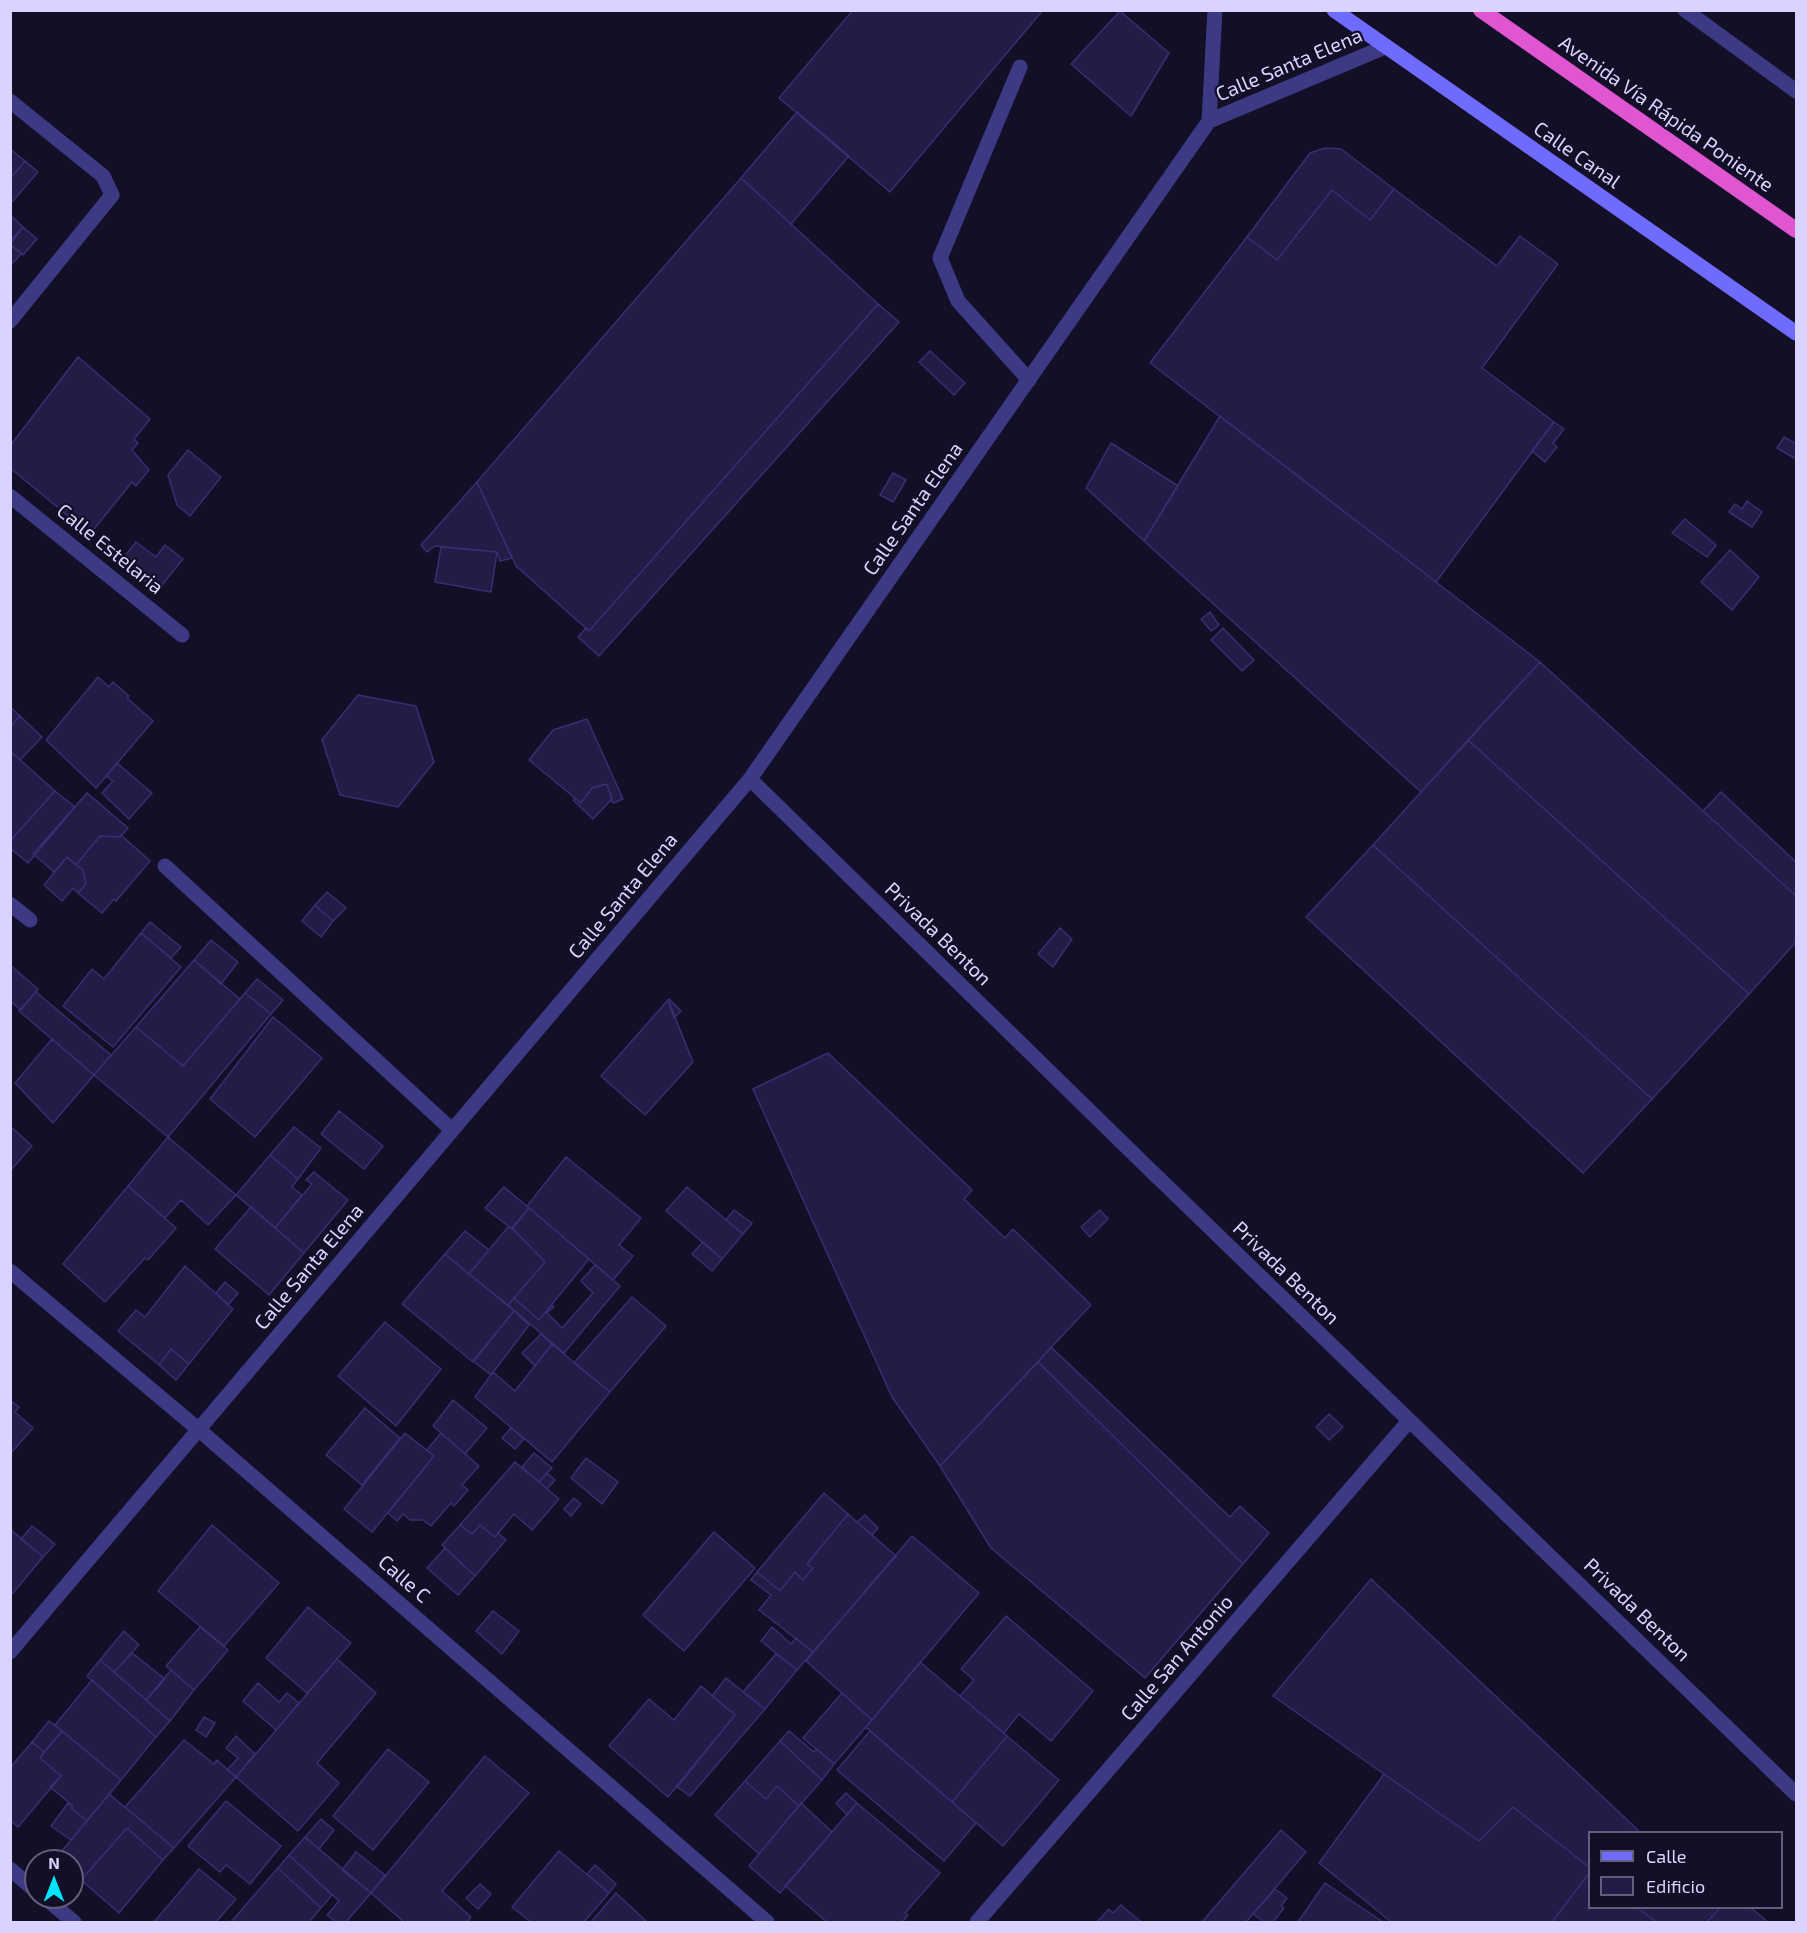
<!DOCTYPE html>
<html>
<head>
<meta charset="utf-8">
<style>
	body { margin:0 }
	#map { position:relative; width:1807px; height:1933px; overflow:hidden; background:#130f26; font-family:"Exo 2",sans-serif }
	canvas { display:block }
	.frame { position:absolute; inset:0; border:12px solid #d9d4ff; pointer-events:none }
	.legend { position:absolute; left:1588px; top:1831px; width:195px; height:78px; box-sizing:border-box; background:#130f26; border:2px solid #625e7d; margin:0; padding:8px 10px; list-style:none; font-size:18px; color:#d9d4ff }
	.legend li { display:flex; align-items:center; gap:12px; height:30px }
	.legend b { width:30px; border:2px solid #625e7d }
	.north { position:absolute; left:24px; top:1849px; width:60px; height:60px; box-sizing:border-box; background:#130f26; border:2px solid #625e7d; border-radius:50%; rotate:0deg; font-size:16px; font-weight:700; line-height:24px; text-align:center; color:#d9d4ff }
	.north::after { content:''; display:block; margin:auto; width:21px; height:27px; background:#00e5ff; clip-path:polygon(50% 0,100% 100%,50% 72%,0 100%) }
</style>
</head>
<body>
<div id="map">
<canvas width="1807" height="1933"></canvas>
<div class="frame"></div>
<ul class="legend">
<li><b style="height:8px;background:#6f6bff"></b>Calle</li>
<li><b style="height:16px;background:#241b47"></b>Edificio</li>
</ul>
<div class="north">N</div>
</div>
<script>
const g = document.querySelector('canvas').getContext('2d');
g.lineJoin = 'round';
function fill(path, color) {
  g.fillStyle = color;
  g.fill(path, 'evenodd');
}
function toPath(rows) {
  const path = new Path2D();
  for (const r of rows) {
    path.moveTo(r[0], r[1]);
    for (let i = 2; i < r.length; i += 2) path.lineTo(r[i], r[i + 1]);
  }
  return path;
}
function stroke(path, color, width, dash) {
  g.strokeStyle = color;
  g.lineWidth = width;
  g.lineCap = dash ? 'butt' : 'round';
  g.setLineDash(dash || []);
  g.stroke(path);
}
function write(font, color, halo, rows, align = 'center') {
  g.font = font + ' "Exo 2",sans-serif';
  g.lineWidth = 4.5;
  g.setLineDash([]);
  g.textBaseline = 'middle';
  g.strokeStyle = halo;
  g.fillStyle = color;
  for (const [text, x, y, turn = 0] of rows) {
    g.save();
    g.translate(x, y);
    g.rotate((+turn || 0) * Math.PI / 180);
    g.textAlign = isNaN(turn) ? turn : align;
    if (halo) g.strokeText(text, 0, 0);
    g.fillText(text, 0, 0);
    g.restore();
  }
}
const building = toPath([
	[853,10,1043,10,890,192,779,98,853,10],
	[1120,11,1169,53,1131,116,1071,64,1120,11],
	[797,112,849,156,791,224,741,178,797,112],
	[1325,148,1341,149,1394,189,1370,220,1332,190,1277,260,1247,237,1310,153,1325,148],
	[10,149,25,161,10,179,10,149],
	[25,161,38,172,10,204,10,179,25,161],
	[741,178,878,304,589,631,516,566,477,482,741,178],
	[1394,189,1497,266,1520,236,1558,264,1482,368,1554,422,1436,582,1150,363,1247,237,1277,260,1332,190,1370,220,1394,189],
	[10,215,23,227,10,241,10,215],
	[23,227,37,239,23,255,10,244,23,227],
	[10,244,21,254,10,266,10,244],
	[878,304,899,322,599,656,578,637,586,628,589,631,878,304],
	[930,351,965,383,954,395,919,362,930,351],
	[78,357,150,419,134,439,138,443,132,450,149,470,136,486,132,482,90,534,10,468,10,446,78,357],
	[1220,416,1540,662,1421,792,1144,541,1220,416],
	[1554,422,1564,429,1553,443,1557,447,1545,462,1532,451,1554,422],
	[1784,437,1796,444,1796,454,1794,458,1777,448,1784,437],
	[1111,443,1178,486,1144,541,1086,488,1111,443],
	[188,450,221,477,190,516,177,505,168,475,188,450],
	[893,473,906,480,893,502,880,495,893,473],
	[477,482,512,558,500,561,497,552,435,546,427,552,421,545,477,482],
	[1747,501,1762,512,1752,527,1729,512,1735,504,1742,509,1747,501],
	[1685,519,1716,545,1707,557,1672,533,1685,519],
	[136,542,156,557,165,545,183,559,157,591,121,561,136,542],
	[441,547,497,552,491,592,435,582,441,547],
	[1730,550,1759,577,1732,610,1701,582,1730,550],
	[1210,612,1219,625,1211,631,1201,619,1210,612],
	[1223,628,1254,660,1242,671,1211,640,1223,628],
	[1540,662,1796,896,1796,942,1749,994,1468,740,1540,662],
	[98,677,109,687,113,682,129,696,127,698,153,721,96,788,46,740,98,677],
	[358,695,416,706,434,762,398,807,340,795,322,740,358,695],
	[10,707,20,716,10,727,10,707],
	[20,716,42,737,20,760,10,751,10,727,20,716],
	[587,719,623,799,613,803,607,784,592,788,581,803,529,760,553,730,587,719],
	[1468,740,1749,994,1652,1099,1373,845,1468,740],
	[10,751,55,791,10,841,10,751],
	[117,763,152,793,129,819,102,793,113,781,106,776,117,763],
	[607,784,612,799,593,819,573,800,575,798,581,803,592,788,607,784],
	[55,791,75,807,28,863,10,848,10,841,55,791],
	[1721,792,1796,862,1796,896,1703,811,1721,792],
	[87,793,128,828,120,837,100,836,76,865,67,857,54,872,33,854,87,793],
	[121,835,150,861,116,901,114,899,102,913,78,893,86,884,83,870,76,865,100,836,120,837,121,835],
	[1373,845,1652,1099,1583,1173,1306,917,1373,845],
	[67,857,83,870,86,884,78,893,73,888,62,901,44,885,67,857],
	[327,892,346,908,333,921,315,905,327,892],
	[315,905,333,921,321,937,302,921,315,905],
	[150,922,181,947,171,958,141,933,150,922],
	[1060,928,1072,939,1053,967,1038,954,1060,928],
	[141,933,181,967,113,1047,63,1006,92,969,104,979,141,933],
	[211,940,238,962,221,984,194,960,211,940],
	[194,960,240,999,183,1066,136,1027,194,960],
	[10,965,38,989,21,1010,10,1001,10,965],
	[257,979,283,1000,271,1014,245,993,257,979],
	[36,992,111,1055,94,1075,19,1011,36,992],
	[245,993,271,1014,168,1137,94,1075,136,1027,183,1066,245,993],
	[669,999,681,1011,674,1018,668,1000,669,999],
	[668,1000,693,1062,645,1115,601,1076,668,1000],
	[273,1017,322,1058,255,1137,210,1099,273,1017],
	[52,1039,94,1075,53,1123,15,1083,52,1039],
	[828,1053,972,1190,964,1199,1005,1238,1013,1229,1091,1305,940,1466,892,1397,753,1089,828,1053],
	[339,1111,383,1146,364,1169,321,1134,339,1111],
	[10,1126,32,1146,10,1171,10,1126],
	[294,1127,321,1148,298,1179,270,1155,294,1127],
	[168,1137,236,1195,208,1225,181,1200,165,1218,128,1186,168,1137],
	[270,1155,298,1179,292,1187,302,1195,275,1228,236,1195,270,1155],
	[566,1157,641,1218,619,1245,633,1256,613,1280,527,1206,566,1157],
	[314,1172,348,1200,304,1253,275,1228,312,1184,306,1180,314,1172],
	[128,1186,176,1228,148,1260,145,1258,105,1302,63,1264,128,1186],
	[504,1187,529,1208,512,1229,485,1208,504,1187],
	[687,1187,743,1234,722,1259,666,1211,687,1187],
	[251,1207,304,1253,269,1295,215,1249,251,1207],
	[529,1208,589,1259,539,1320,514,1298,545,1262,512,1228,529,1208],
	[734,1210,752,1223,743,1234,726,1220,734,1210],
	[1100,1210,1108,1219,1090,1237,1081,1227,1100,1210],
	[508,1227,512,1228,545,1262,508,1305,469,1274,508,1227],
	[465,1231,489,1250,469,1274,445,1254,465,1231],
	[703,1242,722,1259,712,1271,692,1254,703,1242],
	[445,1254,514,1311,473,1362,402,1304,445,1254],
	[595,1265,620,1286,564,1353,508,1305,514,1298,539,1320,552,1305,554,1307,547,1313,562,1328,593,1293,581,1281,595,1265],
	[185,1266,233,1309,189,1364,171,1349,159,1365,118,1331,136,1310,145,1317,185,1266],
	[225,1282,238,1293,228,1305,216,1293,225,1282],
	[632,1297,666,1326,610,1392,574,1363,632,1297],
	[514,1311,529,1325,491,1375,473,1361,514,1311],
	[385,1322,441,1369,396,1426,338,1376,385,1322],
	[541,1334,552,1344,535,1366,522,1353,541,1334],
	[552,1344,610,1392,552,1462,475,1397,493,1372,515,1391,552,1344],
	[1051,1347,1230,1517,1240,1506,1269,1533,1243,1564,1038,1362,1051,1347],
	[171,1349,189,1364,176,1380,159,1365,171,1349],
	[1038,1362,1243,1564,1145,1678,991,1548,940,1466,1038,1362],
	[10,1400,19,1407,15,1412,33,1428,10,1454,10,1400],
	[453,1400,487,1428,465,1454,433,1426,453,1400],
	[365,1408,400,1438,362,1485,326,1455,365,1408],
	[1329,1414,1343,1427,1329,1440,1316,1427,1329,1414],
	[511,1428,524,1439,515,1449,502,1438,511,1428],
	[405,1433,434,1456,372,1532,344,1509,405,1433],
	[441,1433,479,1466,462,1485,468,1490,454,1506,451,1503,431,1526,423,1520,410,1520,403,1514,397,1521,388,1513,434,1456,427,1450,441,1433],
	[534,1453,552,1468,539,1482,522,1467,534,1453],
	[586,1458,618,1482,602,1504,571,1478,586,1458],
	[515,1462,559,1499,532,1530,514,1514,495,1537,480,1525,472,1534,460,1525,515,1462],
	[547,1473,555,1480,547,1489,539,1482,547,1473],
	[824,1493,848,1514,807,1564,813,1568,803,1580,795,1572,780,1591,757,1572,824,1493],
	[574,1498,581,1504,571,1516,564,1509,574,1498],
	[848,1514,896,1556,813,1652,759,1610,771,1595,751,1580,757,1572,780,1591,795,1572,803,1580,813,1568,807,1564,848,1514],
	[865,1515,878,1528,872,1535,857,1522,865,1515],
	[212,1525,279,1583,224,1646,158,1591,212,1525],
	[460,1525,472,1534,480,1525,495,1537,498,1533,506,1540,475,1576,442,1545,460,1525],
	[32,1526,55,1544,43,1557,21,1539,32,1526],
	[10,1529,43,1557,13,1593,10,1590,10,1529],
	[714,1532,755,1568,684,1651,643,1615,714,1532],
	[912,1536,979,1593,872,1720,806,1661,912,1536],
	[445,1548,475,1576,458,1595,427,1568,445,1548],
	[1371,1579,1640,1832,1590,1832,1590,1868,1513,1807,1479,1841,1273,1696,1371,1579],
	[308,1607,351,1643,307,1693,266,1658,308,1607],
	[493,1611,519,1631,502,1654,476,1631,493,1611],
	[1006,1616,1093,1691,1051,1741,1019,1714,1004,1733,960,1696,974,1680,961,1669,1006,1616],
	[200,1627,228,1650,194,1690,166,1666,200,1627],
	[772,1627,791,1644,796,1638,813,1652,797,1670,761,1641,772,1627],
	[124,1631,139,1645,114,1672,100,1660,124,1631],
	[132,1653,165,1679,146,1700,114,1672,132,1653],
	[776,1654,797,1670,765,1709,743,1692,776,1654],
	[337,1659,376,1693,317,1763,339,1783,298,1831,236,1777,337,1659],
	[100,1660,170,1721,156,1737,87,1676,100,1660],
	[920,1662,1007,1736,952,1802,866,1727,920,1662],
	[171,1670,194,1690,170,1721,146,1700,171,1670],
	[726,1678,765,1709,690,1796,677,1787,735,1715,712,1696,726,1678],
	[92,1680,156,1737,121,1780,55,1725,92,1680],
	[258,1683,279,1702,287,1693,299,1703,276,1730,243,1701,258,1683],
	[701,1686,735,1715,668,1797,609,1746,649,1699,674,1720,701,1686],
	[842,1693,872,1720,834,1764,803,1738,842,1693],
	[204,1717,215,1723,206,1737,196,1730,204,1717],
	[49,1721,62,1731,44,1752,32,1742,49,1721],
	[62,1731,121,1780,87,1821,71,1808,73,1806,50,1787,61,1776,40,1758,62,1731],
	[789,1731,814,1752,817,1749,834,1764,822,1780,780,1741,789,1731],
	[870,1731,976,1823,944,1861,837,1770,870,1731],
	[236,1736,255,1754,236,1777,227,1770,238,1758,226,1748,236,1736],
	[1007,1736,1059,1780,1003,1846,952,1802,1007,1736],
	[184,1740,214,1764,217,1760,236,1777,174,1848,125,1807,184,1740],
	[780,1741,822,1780,799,1806,777,1786,766,1799,745,1781,780,1741],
	[32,1742,44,1752,40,1758,61,1776,18,1827,10,1820,10,1768,32,1742],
	[388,1749,429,1782,373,1850,333,1816,388,1749],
	[485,1756,529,1793,442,1891,471,1917,467,1922,404,1922,371,1893,485,1756],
	[1384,1774,1479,1841,1513,1807,1590,1868,1590,1872,1552,1922,1391,1922,1319,1863,1384,1774],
	[745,1781,766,1799,777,1786,799,1806,759,1854,715,1815,745,1781],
	[846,1793,857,1803,847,1815,836,1803,846,1793],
	[109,1794,174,1848,163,1860,127,1828,81,1880,72,1872,72,1861,59,1861,56,1858,109,1794],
	[226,1801,281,1846,250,1884,226,1865,220,1872,188,1846,226,1801],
	[68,1803,73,1806,71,1808,87,1821,71,1840,51,1826,68,1803],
	[801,1803,832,1832,780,1893,749,1866,801,1803],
	[857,1803,940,1873,905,1913,908,1915,902,1922,827,1922,785,1886,857,1803],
	[321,1819,334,1830,319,1849,305,1837,321,1819],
	[127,1828,163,1860,119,1913,81,1880,127,1828],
	[1281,1830,1306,1852,1253,1914,1246,1922,1202,1922,1281,1830],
	[305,1837,371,1893,346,1922,336,1922,327,1915,339,1901,289,1855,305,1837],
	[559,1851,609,1893,584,1922,531,1922,512,1907,559,1851],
	[356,1852,385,1875,371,1893,342,1870,356,1852],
	[289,1855,332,1895,321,1908,278,1868,289,1855],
	[595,1865,616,1884,609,1893,587,1874,595,1865],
	[278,1868,321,1908,309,1922,231,1922,278,1868],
	[199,1869,236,1899,216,1922,154,1922,199,1869],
	[1590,1872,1590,1908,1638,1908,1656,1922,1552,1922,1590,1872],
	[1325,1883,1383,1922,1298,1922,1325,1883],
	[480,1884,491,1894,478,1909,466,1898,480,1884],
	[1275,1889,1287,1898,1281,1906,1284,1908,1273,1922,1264,1922,1253,1914,1275,1889],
	[616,1893,647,1922,591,1922,616,1893],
	[1121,1905,1141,1922,1097,1922,1109,1909,1113,1913,1121,1905],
	[1638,1908,1720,1908,1707,1922,1656,1922,1638,1908],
	[1720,1908,1751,1908,1768,1922,1707,1922,1720,1908]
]);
const service = toPath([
	[1685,10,1796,91],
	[1020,67,940,258,958,301,1029,380]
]);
const minor = toPath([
	[10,101,103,176,112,195,10,321],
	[1209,121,1385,47],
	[10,496,182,635],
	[750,779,1144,1164,1796,1794],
	[165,866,452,1130],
	[10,904,30,920],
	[10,1271,198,1429,767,1922],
	[10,1652,750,779,1209,121,1215,10],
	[10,1869,36,1891],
	[44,1897,74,1922],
	[977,1922,1409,1421]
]);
const secondary = toPath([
	[1334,10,1796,333]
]);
const trunk = toPath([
	[1481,10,1796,230]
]);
const streetNames = [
	["Calle Santa Elena",1289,65,-23],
	["Avenida Vía Rápida Poniente",1666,114,35],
	["Calle Canal",1577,155,35],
	["Calle Santa Elena",913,509,-55],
	["Calle Estelaria",110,549,39],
	["Calle Santa Elena",623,896,-50],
	["Privada Benton",938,934,44],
	["Calle Santa Elena",309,1267,-50],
	["Privada Benton",1286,1273,44],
	["Calle C",404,1579,41],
	["Privada Benton",1637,1610,44],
	["Calle San Antonio",1177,1658,-49]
];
fill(building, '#241b47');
stroke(building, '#3b2d73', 1.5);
stroke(service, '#3d3a85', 15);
stroke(minor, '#3d3a85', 15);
stroke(secondary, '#6f6bff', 15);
stroke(trunk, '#e055d1', 16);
write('20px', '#d9d4ff', '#130f26', streetNames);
</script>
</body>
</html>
